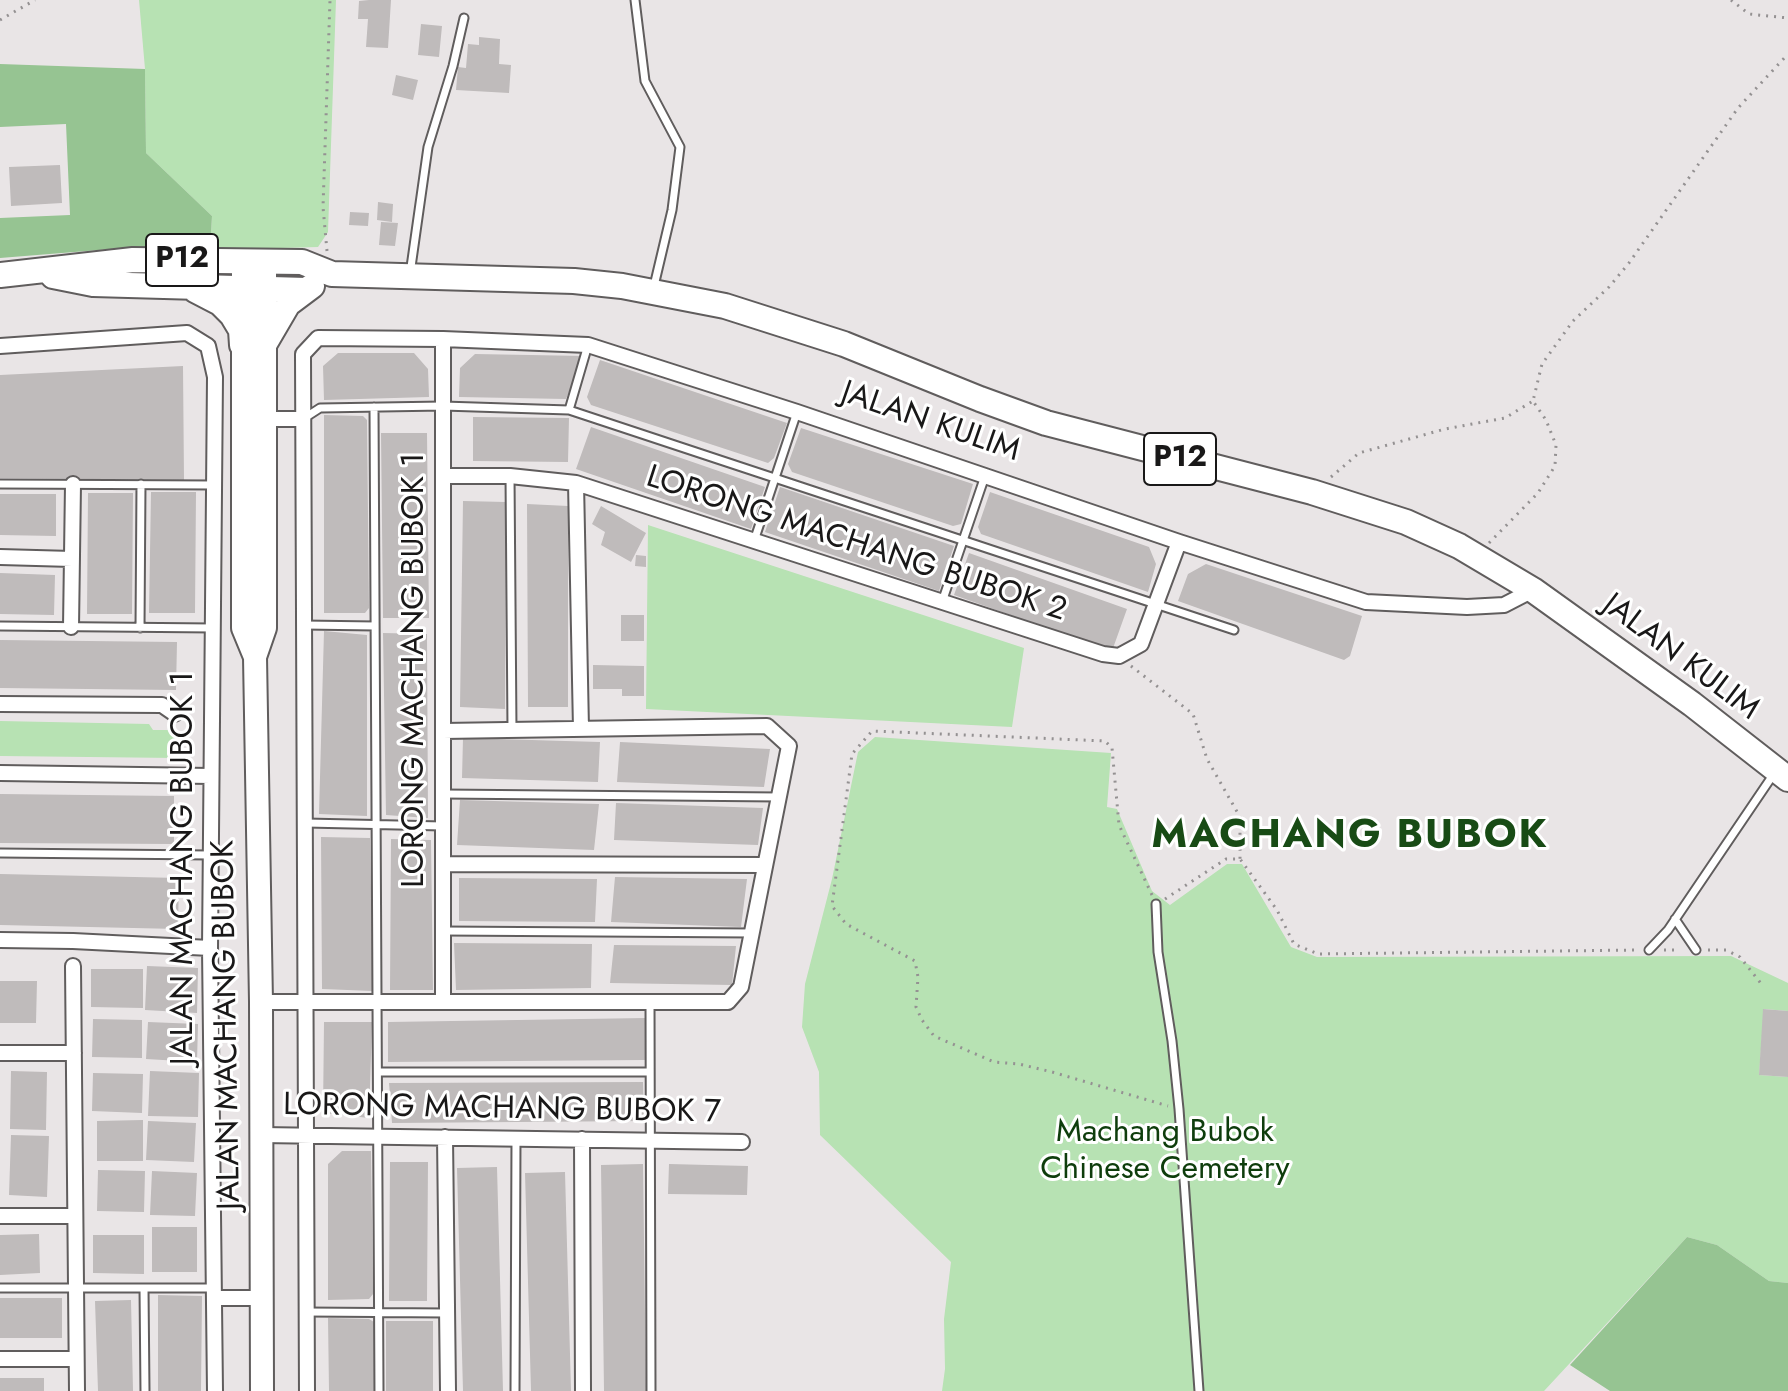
<!DOCTYPE html>
<html>
<head>
<meta charset="utf-8">
<style>
	body { margin:0 }
	canvas { display:block; background:#e9e5e6 }
</style>
</head>
<body>
<canvas width="1788" height="1391"></canvas>
<script>
const g = document.querySelector('canvas').getContext('2d');
g.lineJoin = 'round';
function fill(path, color) {
  g.fillStyle = color;
  g.fill(path, 'evenodd');
}
function toPath(rows) {
  const path = new Path2D();
  for (const r of rows) {
    path.moveTo(r[0], r[1]);
    for (let i = 2; i < r.length; i += 2) path.lineTo(r[i], r[i + 1]);
  }
  return path;
}
function stroke(path, color, width, dash) {
  g.strokeStyle = color;
  g.lineWidth = width;
  g.lineCap = dash ? 'butt' : 'round';
  g.setLineDash(dash || []);
  g.stroke(path);
}
function write(font, color, halo, rows, align = 'center') {
  g.font = font + ' Jost,sans-serif';
  g.lineWidth = 6;
  g.setLineDash([]);
  g.textBaseline = 'middle';
  g.strokeStyle = halo;
  g.fillStyle = color;
  for (const [text, x, y, turn = 0] of rows) {
    g.save();
    g.translate(x, y);
    g.rotate((+turn || 0) * Math.PI / 180);
    g.textAlign = isNaN(turn) ? turn : align;
    if (halo) g.strokeText(text, 0, 0);
    g.fillText(text, 0, 0);
    g.restore();
  }
}
const green = toPath([
	[139,0,336,0,328,232,318,247,210,250,212,216,146,153,145,69],
	[648,525,1024,648,1012,727,646,709],
	[0,721,149,724,153,730,177,730,177,758,0,756],
	[875,737,1111,753,1107,807,1117,809,1152,891,1170,905,1227,864,1242,864,1291,947,1317,957,1731,956,1788,983,1788,1011,1764,1009,1759,1075,1788,1077,1788,1283,1769,1281,1717,1245,1687,1237,1544,1391,942,1391,945,1369,944,1319,951,1262,820,1135,819,1072,802,1027,805,984,832,879,858,752]
]);
const forest = toPath([
	[0,64,145,69,146,153,212,216,210,250,124,248,0,258,0,218,70,215,66,124,0,127],
	[1687,1237,1717,1245,1769,1281,1788,1283,1788,1391,1610,1391,1570,1365]
]);
const building = toPath([
	[369,0,391,0,388,48,366,47,368,19,358,19,359,1],
	[421,24,442,26,439,57,418,55],
	[479,37,500,39,499,64,511,65,509,93,456,90,458,67,466,68,468,44,479,45],
	[396,75,418,80,413,100,392,95],
	[60,165,62,203,11,206,9,167],
	[378,202,393,204,392,222,377,220],
	[350,212,369,213,368,226,349,225],
	[381,222,398,223,395,246,379,245],
	[338,353,414,353,428,369,429,397,324,400,323,366],
	[475,354,584,356,566,399,459,397,460,368],
	[600,360,787,423,774,458,768,463,591,405,587,397],
	[183,366,184,480,0,478,0,375],
	[324,415,363,416,367,420,369,608,365,613,324,613],
	[473,417,569,418,568,462,473,461],
	[591,427,765,487,751,529,576,469],
	[801,428,973,484,961,524,953,526,792,472,788,464],
	[381,433,427,433,429,618,383,618],
	[780,487,954,546,939,591,765,532],
	[151,492,196,492,195,613,149,613],
	[990,492,1149,547,1156,564,1148,592,981,534,978,527],
	[88,493,133,493,132,614,87,614],
	[0,494,56,494,56,536,0,535],
	[463,501,506,502,505,709,460,707],
	[527,504,568,506,568,707,528,707],
	[601,506,646,533,631,562,601,545,605,532,592,524],
	[969,553,1127,609,1112,651,954,595],
	[636,555,646,556,646,567,635,566],
	[1206,564,1362,616,1350,656,1344,660,1178,601,1188,574],
	[0,573,55,575,54,615,0,614],
	[621,615,644,615,644,641,621,641],
	[324,631,367,635,367,816,319,814],
	[383,633,427,634,428,818,386,815],
	[0,640,177,642,176,690,0,688],
	[593,665,644,666,644,696,622,696,622,689,593,689],
	[463,738,600,742,598,782,462,778],
	[620,742,770,749,764,787,617,782],
	[0,794,174,796,174,844,0,843],
	[460,800,599,804,594,850,457,845],
	[616,803,763,808,758,845,614,840],
	[321,837,370,838,373,991,322,989],
	[391,839,431,840,433,990,390,990],
	[0,874,179,878,178,929,0,925],
	[615,877,747,879,741,927,611,922],
	[459,878,597,879,595,922,459,921],
	[454,943,592,944,591,988,456,990],
	[614,945,736,946,732,985,610,983],
	[147,966,198,968,197,1013,145,1010],
	[91,969,143,969,143,1008,91,1007],
	[0,981,37,981,36,1023,0,1023],
	[1763,1009,1788,1011,1788,1077,1759,1075],
	[646,1018,645,1060,388,1062,388,1022],
	[93,1019,142,1020,142,1058,92,1057],
	[148,1022,198,1024,197,1062,146,1059],
	[324,1022,372,1022,369,1118,323,1113],
	[11,1071,47,1072,46,1130,10,1129],
	[150,1071,199,1073,198,1117,148,1116],
	[93,1073,143,1074,142,1113,92,1111],
	[643,1082,644,1121,392,1123,389,1083],
	[143,1120,143,1161,97,1161,97,1121],
	[148,1121,196,1123,194,1162,146,1160],
	[11,1135,49,1136,47,1197,9,1195],
	[342,1151,371,1151,373,1294,369,1299,328,1300,328,1164],
	[390,1162,428,1162,427,1301,389,1301],
	[643,1164,646,1391,604,1391,601,1165],
	[669,1164,748,1166,747,1195,668,1194],
	[497,1167,503,1391,463,1391,457,1168],
	[98,1170,145,1171,144,1212,97,1211],
	[152,1171,197,1173,195,1216,150,1215],
	[565,1172,571,1391,531,1391,525,1173],
	[152,1227,197,1227,197,1272,152,1272],
	[39,1234,40,1273,0,1275,0,1235],
	[93,1235,144,1235,144,1274,93,1273],
	[158,1295,202,1296,201,1391,158,1391],
	[0,1298,62,1298,62,1338,0,1338],
	[131,1300,133,1391,98,1391,95,1301],
	[328,1318,369,1319,374,1322,374,1391,329,1391],
	[386,1321,433,1321,433,1391,386,1391],
	[0,1378,44,1378,44,1391,0,1391]
]);
const path = toPath([
	[1731,0,1749,14,1788,18],
	[0,20,35,0],
	[327,251,323,207,330,0],
	[1331,477,1359,453,1445,429,1505,418,1533,401],
	[1489,543,1538,493,1555,466,1556,445,1546,420,1533,401,1542,364,1573,321,1609,287,1629,263,1738,108,1788,54],
	[1131,666,1193,714,1207,759,1240,817,1240,859],
	[1152,895,1119,825,1112,748,1105,741,872,731,852,754,832,906,846,924,915,961,918,977,916,1007,922,1020,934,1036,994,1062,1019,1064,1052,1072,1168,1106],
	[1165,899,1226,859,1240,859,1277,910,1294,944,1318,954,1636,950],
	[1664,950,1680,950],
	[1708,950,1726,950,1740,957,1763,986]
]);
const service = toPath([
	[635,0,645,81,680,147,672,210,654,286],
	[410,274,428,147,453,66,464,18],
	[374,407,379,1391],
	[569,410,588,345],
	[303,419,320,408,443,406,569,410,1234,630],
	[510,476,512,730],
	[0,484,214,485],
	[754,541,797,412],
	[942,602,985,476],
	[304,625,375,626],
	[0,626,213,628],
	[140,628,141,484],
	[443,794,779,797],
	[306,823,443,826],
	[0,853,210,855],
	[1156,904,1158,952,1172,1041,1179,1109,1199,1391],
	[1675,919,1696,950],
	[443,931,752,933],
	[1649,950,1668,930,1773,775],
	[650,1002,651,1391],
	[378,1072,650,1072],
	[0,1288,214,1288],
	[144,1288,145,1391],
	[306,1312,447,1313],
	[515,1391,516,1138]
]);
const minor = toPath([
	[443,339,443,1002],
	[0,346,187,333,208,346,215,377,210,948,215,1391],
	[264,419,303,419],
	[443,476,510,476,576,483,1103,654,1119,656,1141,644,1179,542],
	[576,483,581,729],
	[0,557,72,559],
	[71,627,73,484],
	[0,704,162,705,175,714],
	[0,773,211,776],
	[443,864,765,865],
	[0,940,73,941,210,948],
	[73,966,77,1391],
	[261,1002,728,1002,741,987,789,746,767,726,443,731],
	[0,1053,74,1053],
	[261,1135,742,1142],
	[445,1137,448,1391],
	[582,1139,583,1391],
	[0,1216,75,1216],
	[214,1298,262,1298],
	[0,1359,76,1359],
	[307,1391,303,354,318,338,443,339,588,345,797,412,1179,542,1366,602,1467,607,1504,605,1533,590]
]);
const secondary = toPath([
	[243,261,243,628,255,657],
	[262,1391,261,1002,255,657,265,628,265,262]
]);
const primary = toPath([
	[0,275,133,260,302,262,332,274,574,281,622,286,725,306,844,344,980,399,1046,423,1312,492,1406,522,1459,546,1533,590,1692,704,1788,779],
	[53,276,93,284,306,290],
	[195,290,220,303,232,315,241,330,242,345],
	[264,345,288,304,312,286]
]);
const shields = [
	[182,260,72],
	[1180,459,72]
];
const shieldNames = [
	["P12",182,260],
	["P12",1180,459]
];
const streetNames = [
	["JALAN KULIM",930,423,19],
	["LORONG MACHANG BUBOK 2",856,545,18],
	["JALAN KULIM",1680,658,37],
	["LORONG MACHANG BUBOK 1",415,670,-90],
	["JALAN MACHANG BUBOK 1",184,868,-90],
	["JALAN MACHANG BUBOK",228,1025,-91],
	["LORONG MACHANG BUBOK 7",502,1110,1]
];
const parkNames = [
	["Machang Bubok",1165,1133],
	["Chinese Cemetery",1165,1170]
];
const districtNames = [
	["MACHANG BUBOK",1350,837]
];
fill(green, '#b7e2b3');
fill(forest, '#96c492');
fill(building, '#bfbbbb');
stroke(service, '#605d5d', 11);
stroke(minor, '#605d5d', 18);
stroke(secondary, '#605d5d', 26);
stroke(primary, '#605d5d', 28);
stroke(path, '#949192', 3, [2, 6]);
stroke(service, '#fff', 7);
stroke(minor, '#fff', 14);
stroke(secondary, '#fff', 22);
stroke(primary, '#fff', 24);
for (const [x, y, w] of shields) {
  const box = new Path2D();
  box.roundRect(x - w / 2, y - 26, w, 52, 6);
  g.fillStyle = '#fff';
  g.fill(box);
  stroke(box, '#191818', 2);
}
write('bold 30px', '#191818', null, shieldNames);
write('32px', '#191818', '#fff', streetNames);
write('32px', '#0e3d0c', '#fff', parkNames);
g.letterSpacing = '2px';
write('bold 40px', '#184b15', '#fff', districtNames);
g.letterSpacing = '0px';
</script>
</body>
</html>
